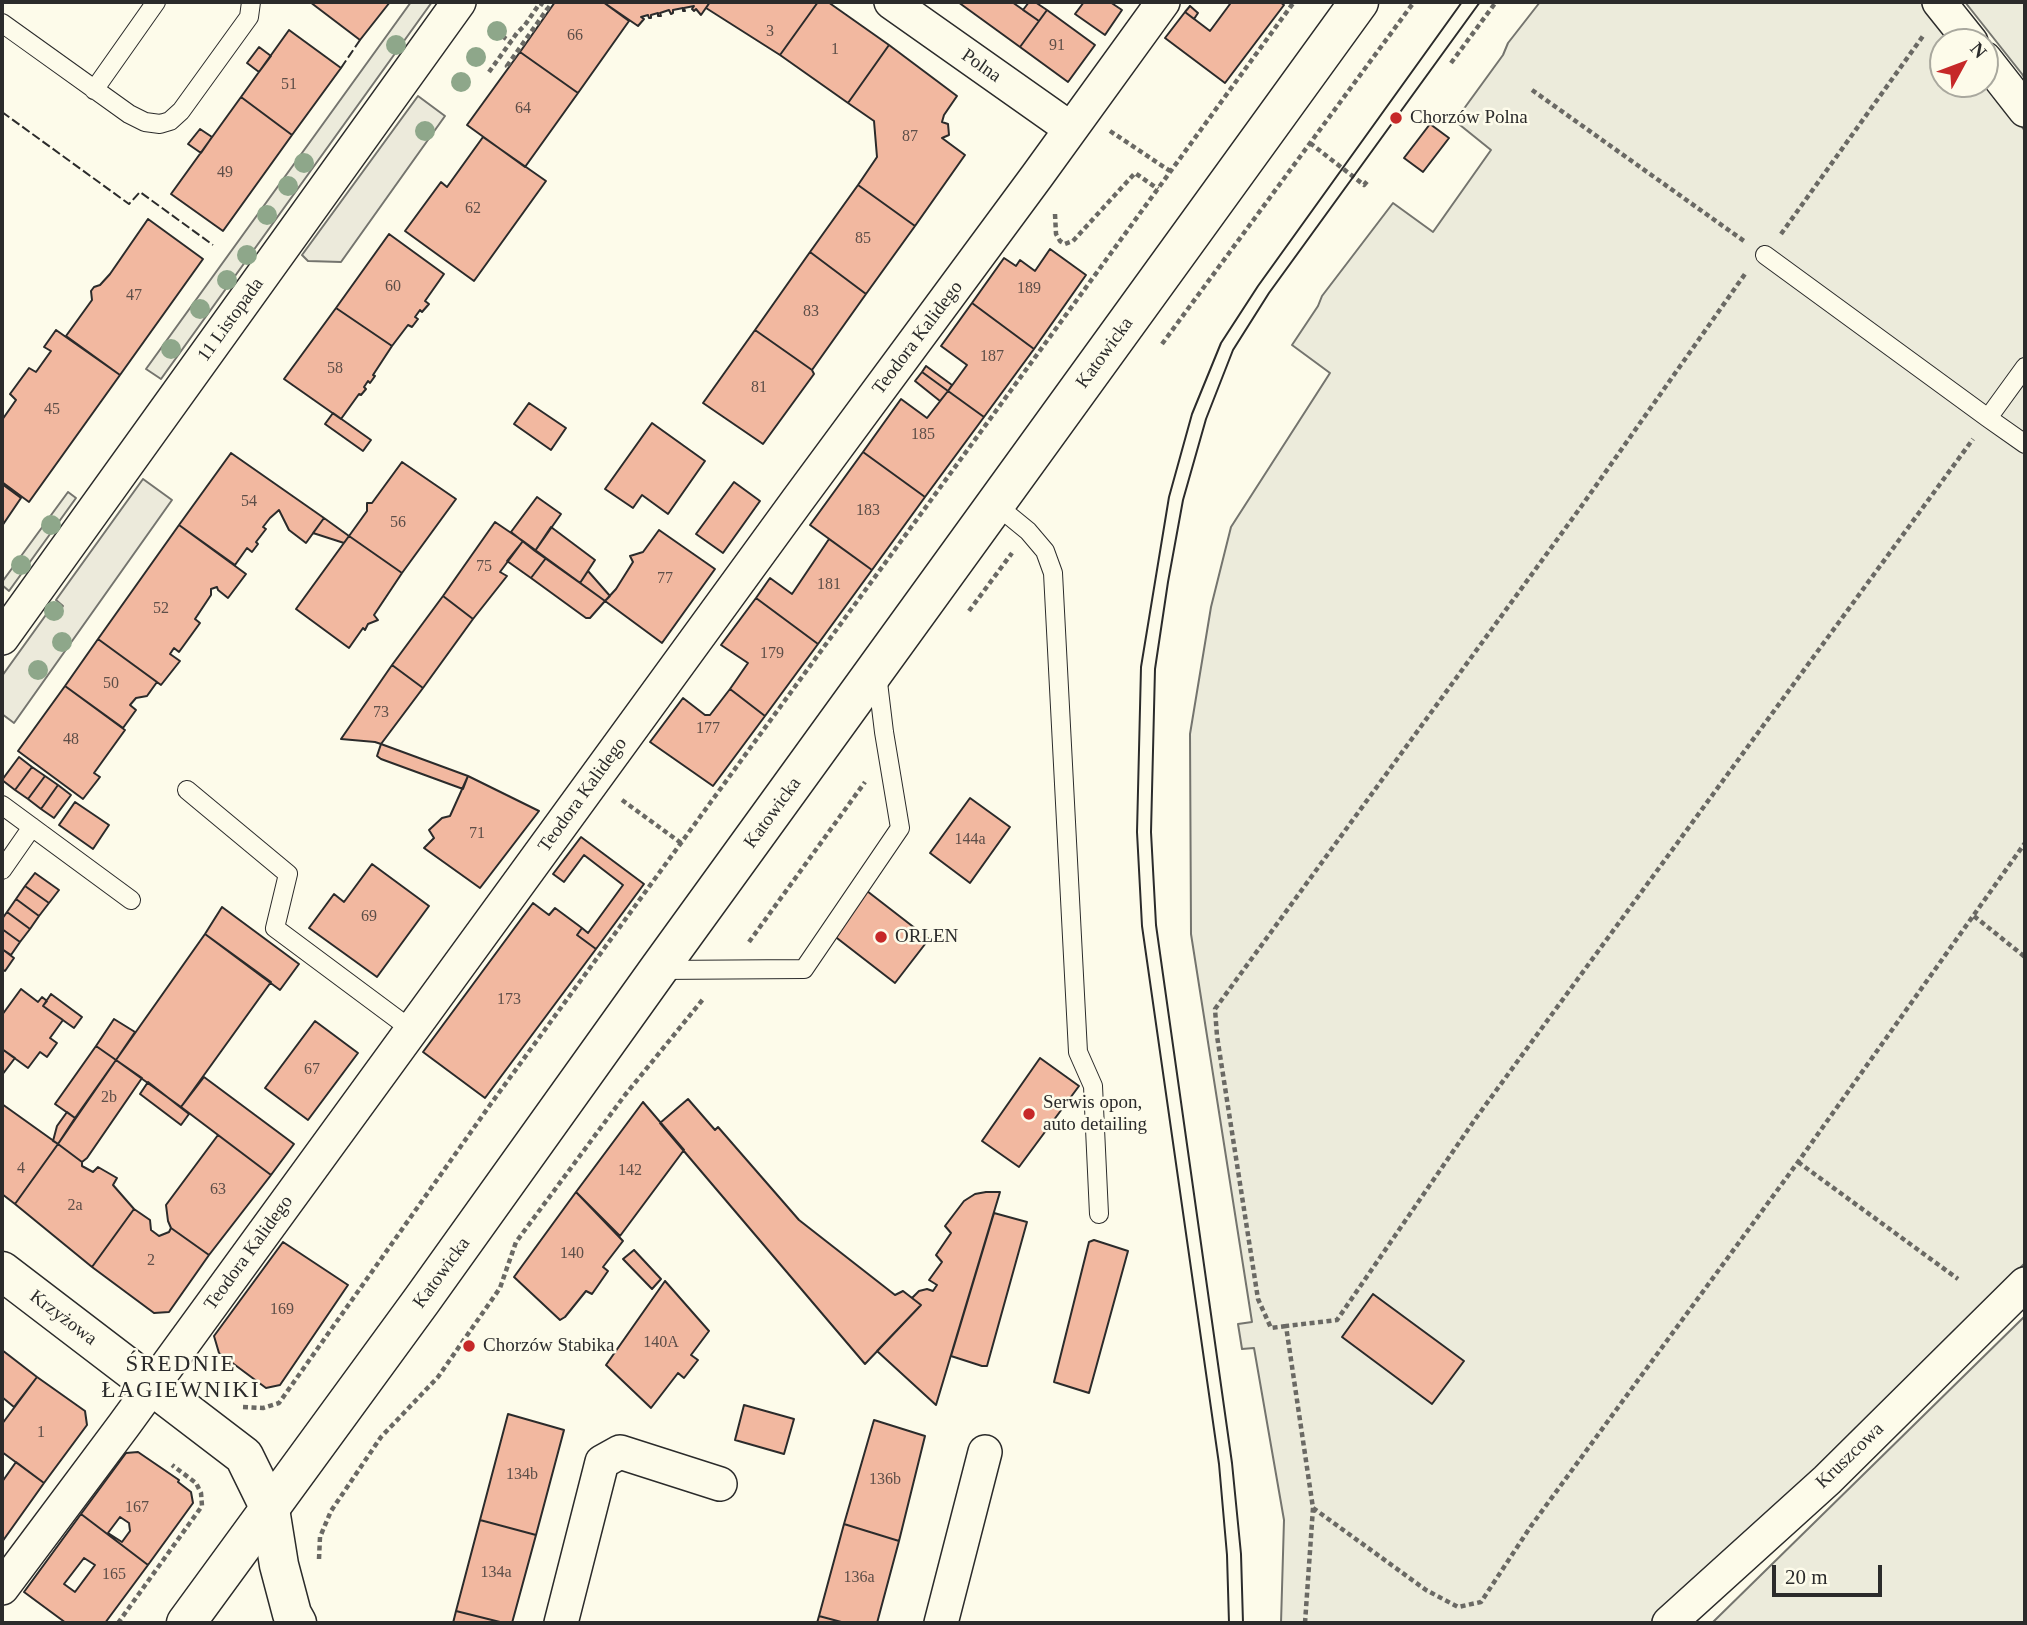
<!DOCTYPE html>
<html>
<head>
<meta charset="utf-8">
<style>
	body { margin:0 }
	#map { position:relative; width:2027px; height:1625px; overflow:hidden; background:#fdfbea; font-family:Georgia,serif }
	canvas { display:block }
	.frame { position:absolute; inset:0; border:4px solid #2b2b2b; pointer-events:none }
	.north { position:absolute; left:1929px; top:28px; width:70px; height:70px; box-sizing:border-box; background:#fdfbea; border:2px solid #a9a89e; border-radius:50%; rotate:49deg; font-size:19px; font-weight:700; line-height:28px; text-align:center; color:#2b2b2b }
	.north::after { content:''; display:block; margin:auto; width:24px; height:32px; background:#c62828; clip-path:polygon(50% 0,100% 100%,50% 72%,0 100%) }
	.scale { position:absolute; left:1772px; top:1565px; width:110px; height:32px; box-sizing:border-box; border:4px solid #2b2b2b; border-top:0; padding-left:9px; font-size:21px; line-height:24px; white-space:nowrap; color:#2b2b2b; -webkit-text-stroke:5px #fdfbea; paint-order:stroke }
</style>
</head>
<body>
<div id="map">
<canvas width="2027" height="1625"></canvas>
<div class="frame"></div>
<div class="north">N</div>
<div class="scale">20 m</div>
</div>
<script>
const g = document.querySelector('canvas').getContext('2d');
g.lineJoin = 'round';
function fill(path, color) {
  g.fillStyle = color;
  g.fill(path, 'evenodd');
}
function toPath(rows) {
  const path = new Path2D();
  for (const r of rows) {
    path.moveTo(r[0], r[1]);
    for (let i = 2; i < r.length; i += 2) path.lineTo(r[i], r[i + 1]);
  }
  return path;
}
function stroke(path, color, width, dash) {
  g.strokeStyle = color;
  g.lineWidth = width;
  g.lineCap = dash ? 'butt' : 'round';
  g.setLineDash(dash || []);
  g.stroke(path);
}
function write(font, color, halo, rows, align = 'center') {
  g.font = font + ' Georgia,serif';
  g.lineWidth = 5;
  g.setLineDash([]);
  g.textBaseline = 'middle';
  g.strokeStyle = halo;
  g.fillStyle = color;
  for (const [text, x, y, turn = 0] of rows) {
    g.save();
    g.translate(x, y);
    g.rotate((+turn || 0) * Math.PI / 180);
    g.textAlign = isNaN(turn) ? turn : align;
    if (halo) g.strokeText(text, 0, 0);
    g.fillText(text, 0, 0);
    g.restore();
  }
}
const green = toPath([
	[411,2,432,2,161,379,146,369,411,2],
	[1540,2,1922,2,1954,42,1943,42,1943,84,1985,84,1985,81,2025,131,2025,1263,1659,1623,1281,1623,1284,1520,1254,1348,1242,1349,1238,1324,1252,1322,1191,934,1190,734,1211,607,1231,527,1330,373,1292,345,1318,306,1322,296,1393,203,1433,232,1491,150,1455,121,1503,55,1508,43,1540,2],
	[1965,2,2025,2,2025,79,2022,74,1965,2],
	[68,492,76,498,9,591,2,585,2,582,68,492],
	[2025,1316,2025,1623,1712,1623,2025,1316]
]);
const parking = toPath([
	[418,96,445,116,341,262,308,261,302,255,418,96],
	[143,479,172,500,14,723,2,714,2,676,48,612,55,617,63,606,56,600,143,479]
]);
const building = toPath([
	[310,2,390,2,360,40,310,2],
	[555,2,603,2,629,21,578,93,520,52,555,2],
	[603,2,710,2,701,15,696,9,694,11,692,9,694,6,684,8,685,11,683,11,683,8,673,10,673,13,671,14,669,10,660,13,661,16,658,16,658,13,651,15,651,18,649,18,648,15,641,17,644,19,638,26,603,2],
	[710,2,818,2,780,55,706,8,710,2],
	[818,2,828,2,889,45,848,103,780,55,818,2],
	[958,2,1012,2,1039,21,1020,47,958,2],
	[1029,2,1035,2,1047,10,1039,21,1023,10,1029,2],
	[1084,2,1110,2,1122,10,1105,35,1075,14,1084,2],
	[1227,2,1280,2,1284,5,1225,83,1165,38,1185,12,1210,31,1230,4,1227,2],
	[1190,6,1198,13,1194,19,1185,12,1190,6],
	[1047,10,1095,45,1068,82,1020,47,1047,10],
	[289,30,341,68,292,135,241,97,289,30],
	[889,45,957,96,944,115,942,122,948,124,949,135,942,138,965,155,915,226,858,185,877,157,874,121,848,103,889,45],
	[259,47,271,56,259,72,247,63,259,47],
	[520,52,578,93,525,167,467,125,520,52],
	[241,97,292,135,223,231,171,194,241,97],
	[1430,124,1449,138,1423,172,1404,158,1430,124],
	[200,129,212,137,201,153,188,144,200,129],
	[483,137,546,181,474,281,405,231,441,182,447,187,483,137],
	[858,185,915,226,866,294,810,252,858,185],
	[148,219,203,259,120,375,66,336,92,300,91,291,94,287,100,285,110,274,148,219],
	[389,234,444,274,425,301,429,304,422,312,420,310,415,317,418,319,412,327,408,325,392,346,336,308,389,234],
	[1050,249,1086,275,1034,349,972,303,1004,258,1016,266,1020,260,1035,271,1050,249],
	[810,252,866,294,812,370,755,330,810,252],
	[972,303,1034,349,984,417,948,391,967,365,941,346,972,303],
	[336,308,392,346,373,375,375,376,370,383,368,381,364,387,366,389,361,395,359,394,341,419,284,379,336,308],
	[56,330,120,375,29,502,2,482,2,420,16,400,10,394,29,368,36,372,51,351,44,347,56,330],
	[755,330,812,370,814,374,763,444,703,403,755,330],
	[926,366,952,385,948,391,922,372,926,366],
	[922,372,948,391,940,401,915,381,922,372],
	[948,391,984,417,925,497,863,452,901,399,927,418,948,391],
	[529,403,566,428,551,450,514,424,529,403],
	[333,413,371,440,363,451,325,424,333,413],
	[652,423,705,461,668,514,642,495,633,508,605,489,652,423],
	[863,452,925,497,872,570,810,525,863,452],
	[231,453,324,518,306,543,289,530,279,510,270,518,263,527,266,529,256,542,258,544,252,552,247,548,235,565,179,525,231,453],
	[402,462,456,499,402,573,349,536,367,511,367,503,372,503,402,462],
	[734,482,760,501,723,553,696,534,734,482],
	[2,484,21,498,2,526,2,484],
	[537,497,561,514,535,551,511,532,537,497],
	[324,518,349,536,344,543,313,533,324,518],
	[495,522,523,541,500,572,507,576,473,619,443,596,495,522],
	[179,525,246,574,228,598,218,590,217,587,211,589,211,595,195,619,200,623,179,652,174,648,170,654,180,661,161,685,98,639,179,525],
	[551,527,595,560,580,583,535,551,551,527],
	[659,530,715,569,662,643,605,601,616,589,633,562,630,556,643,552,659,530],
	[349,536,402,573,374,615,378,620,368,624,365,630,363,628,349,648,296,609,349,536],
	[829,539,872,570,818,644,756,598,770,578,792,594,829,539],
	[523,541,546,558,531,578,507,561,523,541],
	[546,558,605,601,590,618,586,618,531,578,546,558],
	[588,571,610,596,605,601,580,583,588,571],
	[443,596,473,619,423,688,392,665,443,596],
	[756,598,818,644,765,716,730,689,748,663,721,645,756,598],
	[98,639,157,682,147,696,136,698,130,705,136,710,123,728,65,686,98,639],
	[392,665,423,688,381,744,375,742,341,739,392,665],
	[65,686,125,730,94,773,100,777,83,799,18,751,65,686],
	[730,689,765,716,713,786,650,742,683,698,705,715,710,715,730,689],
	[381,744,468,776,463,789,381,759,377,756,381,744],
	[19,757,32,767,15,790,2,780,19,757],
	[32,767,45,776,28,799,15,790,32,767],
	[45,776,58,785,41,809,28,799,45,776],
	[468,776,539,811,480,888,424,848,434,838,429,830,442,818,450,816,468,776],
	[58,785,71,795,54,818,41,809,58,785],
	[970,798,1010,827,970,883,930,853,970,798],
	[75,802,109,825,93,849,59,825,75,802],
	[581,837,644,884,596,949,577,935,582,928,588,933,623,885,584,855,564,882,553,874,581,837],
	[372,864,429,906,377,977,309,928,334,894,344,902,372,864],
	[35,873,59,890,49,903,25,886,35,873],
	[25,886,49,903,39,916,16,899,25,886],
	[867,891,929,939,895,983,833,935,867,891],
	[16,899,39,916,30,929,7,912,16,899],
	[533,903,549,915,555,908,582,928,577,935,596,949,485,1098,423,1052,533,903],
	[222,907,299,964,280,990,205,934,222,907],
	[7,912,30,929,20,942,2,929,2,919,7,912],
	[2,929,20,942,11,955,2,949,2,929],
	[205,934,271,982,181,1107,116,1060,205,934],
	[2,949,14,958,5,971,2,969,2,949],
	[21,989,38,1002,42,997,47,1001,43,1006,63,1020,50,1038,57,1043,47,1057,40,1052,28,1068,2,1049,2,1015,21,989],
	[51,994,82,1017,74,1028,43,1006,51,994],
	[114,1019,135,1032,116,1060,96,1046,114,1019],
	[315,1021,358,1053,308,1120,265,1088,315,1021],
	[96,1046,116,1060,75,1118,55,1104,96,1046],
	[2,1049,15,1058,2,1075,2,1049],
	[1040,1058,1079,1086,1019,1167,982,1141,1040,1058],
	[116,1060,142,1078,87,1158,82,1162,58,1144,116,1060],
	[204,1077,294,1144,271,1175,181,1107,204,1077],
	[148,1082,189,1114,181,1125,140,1094,148,1082],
	[688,1099,715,1130,718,1127,799,1220,895,1295,903,1291,921,1305,865,1364,660,1123,688,1099],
	[643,1102,684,1150,620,1236,576,1192,643,1102],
	[2,1104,58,1144,15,1204,2,1194,2,1104],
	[67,1112,75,1118,58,1144,53,1141,57,1126,67,1112],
	[218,1135,271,1175,209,1255,171,1228,168,1221,166,1205,218,1135],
	[58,1144,82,1162,82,1166,93,1172,98,1167,117,1178,113,1185,134,1209,92,1267,15,1204,58,1144],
	[576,1192,623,1241,603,1267,608,1271,592,1294,586,1291,565,1317,560,1320,514,1277,576,1192],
	[986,1192,1000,1192,936,1405,877,1351,921,1305,912,1298,919,1291,927,1289,933,1291,937,1285,929,1280,942,1262,936,1255,951,1233,945,1226,964,1201,975,1194,986,1192],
	[134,1209,150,1220,151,1230,159,1236,169,1232,171,1228,209,1255,169,1312,154,1313,92,1267,134,1209],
	[994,1213,1027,1222,987,1366,982,1366,951,1356,994,1213],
	[1094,1240,1128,1251,1089,1393,1054,1382,1089,1242,1094,1240],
	[283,1242,348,1285,280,1385,266,1388,219,1353,214,1336,283,1242],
	[634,1250,661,1279,652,1289,623,1259,634,1250],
	[665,1281,709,1331,691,1355,698,1360,684,1378,678,1373,651,1408,606,1365,665,1281],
	[1373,1294,1464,1361,1432,1404,1342,1337,1373,1294],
	[2,1350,37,1377,14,1407,2,1397,2,1350],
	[37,1377,85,1411,87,1425,44,1483,2,1452,2,1424,37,1377],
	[744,1405,794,1419,784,1454,735,1440,744,1405],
	[508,1414,564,1430,536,1535,480,1520,508,1414],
	[874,1420,925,1436,899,1541,844,1524,874,1420],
	[138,1452,179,1480,178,1482,191,1492,193,1503,148,1565,81,1514,126,1453,138,1452],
	[120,1517,129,1523,130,1531,122,1542,108,1533,120,1517],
	[16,1462,44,1483,2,1542,2,1482,16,1462],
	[81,1514,148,1565,105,1623,66,1623,24,1592,81,1514],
	[84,1558,95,1565,75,1592,64,1584,84,1558],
	[480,1520,536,1535,512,1623,504,1623,456,1611,480,1520],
	[844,1524,899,1541,877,1623,845,1623,819,1616,844,1524],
	[456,1611,504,1623,453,1623,456,1611],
	[819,1616,845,1623,817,1623,819,1616]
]);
const path = toPath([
	[502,36,511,42],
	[1451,63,1496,2],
	[489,72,517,33,525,25,540,3,548,8,507,66,509,67],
	[1532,90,1744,241],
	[1110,131,1170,171],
	[1310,143,1364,185,1369,179],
	[1055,214,1056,234,1060,241,1065,244,1073,241,1135,173,1158,189],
	[1781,234,1923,36],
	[1162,344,1414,2],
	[969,611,1012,553],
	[622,800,681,843],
	[1974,916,2025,957],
	[749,942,865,782],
	[1798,1162,1958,1279],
	[1286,1326,1271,1328,1258,1299,1217,1036,1215,1009,1583,504,1745,274],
	[243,1407,263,1408,279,1403,490,1105,1294,2],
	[1313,1508,1426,1590,1458,1607,1481,1602,1531,1526,1798,1162,2025,843],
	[319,1559,320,1537,331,1511,381,1437,438,1377,500,1288,516,1242,625,1095,704,998],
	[118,1623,202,1506,201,1493,196,1483,172,1465],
	[1305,1623,1313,1508,1286,1326,1337,1320,1476,1118,1973,439]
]);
const lane = toPath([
	[2,23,129,114,145,122,160,124,170,121,181,111,249,17,251,2],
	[94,90,156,2],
	[1765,255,1988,418,2025,444],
	[1988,418,2025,367],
	[995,504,1028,531,1045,551,1053,573,1078,1052,1093,1086,1099,1214],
	[187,790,288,874,275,928,412,1030],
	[2,805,131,900],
	[2,870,32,827],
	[658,970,804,969,900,828,884,732,877,674]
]);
const street = toPath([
	[891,2,1071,129],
	[1939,2,1971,42],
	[1985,59,2025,110],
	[2,638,459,2],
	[2,1588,124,1425,797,501,1037,176,1163,2],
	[561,1623,602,1462,620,1452,720,1484],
	[941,1623,985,1452],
	[1669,1623,1827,1480,2025,1284]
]);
const secondary = toPath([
	[2,1271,244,1456,270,1509,279,1565,292,1614,297,1623]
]);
const primary = toPath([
	[186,1623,422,1300,658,970,1359,2]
]);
const tram = toPath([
	[1229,1623,1227,1555,1219,1464,1142,926,1137,832,1141,667,1169,497,1192,414,1221,343,1258,286,1462,2],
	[1243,1623,1241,1554,1232,1463,1156,925,1151,832,1155,669,1168,582,1183,500,1206,419,1233,350,1269,293,1480,2]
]);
const fence = toPath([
	[2,68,2,70],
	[341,68,360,40],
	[2,112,129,204,140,192,213,245]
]);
const trees = [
	[497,31],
	[396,45],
	[476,57],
	[461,82],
	[425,131],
	[304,163],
	[288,186],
	[267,215],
	[247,255],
	[227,280],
	[200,309],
	[171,349],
	[51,525],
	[21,565],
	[54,611],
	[62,642],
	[38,670]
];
const markers = [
	[1396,118,7,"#c62828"],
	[881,937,7,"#c62828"],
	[1029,1114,7,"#c62828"],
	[469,1346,7,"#c62828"]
];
const numberNames = [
	["3",770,32],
	["66",575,36],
	["91",1057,46],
	["1",835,50],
	["51",289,85],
	["64",523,109],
	["87",910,137],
	["49",225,173],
	["62",473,209],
	["85",863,239],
	["60",393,287],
	["189",1029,289],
	["47",134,296],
	["83",811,312],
	["187",992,357],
	["58",335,369],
	["81",759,388],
	["45",52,410],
	["185",923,435],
	["54",249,502],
	["183",868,511],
	["56",398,523],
	["75",484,567],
	["77",665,579],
	["181",829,585],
	["52",161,609],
	["179",772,654],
	["50",111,684],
	["73",381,713],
	["177",708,729],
	["48",71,740],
	["71",477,834],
	["144a",970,840],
	["69",369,917],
	["173",509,1000],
	["67",312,1070],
	["2b",109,1098],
	["4",21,1169],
	["142",630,1171],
	["63",218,1190],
	["2a",75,1206],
	["140",572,1254],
	["2",151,1261],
	["169",282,1310],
	["140A",661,1343],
	["1",41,1433],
	["134b",522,1475],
	["136b",885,1480],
	["167",137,1508],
	["134a",496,1573],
	["165",114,1575],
	["136a",859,1578]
];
const streetNames = [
	["Polna",981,66,35],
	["11 Listopada",231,320,-54],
	["Teodora Kalidego",918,338,-53],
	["Katowicka",1105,353,-54],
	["Teodora Kalidego",583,795,-54],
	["Katowicka",773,813,-54],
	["Teodora Kalidego",249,1253,-54],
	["Katowicka",442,1273,-54],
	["Krzyżowa",63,1318,37],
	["Kruszcowa",1850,1456,-44]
];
const poiNames = [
	["Chorzów Polna",1410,118],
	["ORLEN",895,937],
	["Serwis opon,",1043,1103],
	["auto detailing",1043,1125],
	["Chorzów Stabika",483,1346]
];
const quarterNames = [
	["ŚREDNIE",181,1365],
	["ŁAGIEWNIKI",181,1391]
];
fill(green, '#ecebdb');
stroke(green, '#74746e', 2);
fill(parking, '#eceadb');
stroke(parking, '#74746e', 2);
fill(building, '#f2b8a0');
stroke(building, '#2b2b2b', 2);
stroke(lane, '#2b2b2b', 20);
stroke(street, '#2b2b2b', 36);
stroke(secondary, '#2b2b2b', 41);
stroke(primary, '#2b2b2b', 41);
stroke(path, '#6a6964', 4.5, [5, 3.5]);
stroke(lane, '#fdfbea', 18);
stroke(street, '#fdfbea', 33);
stroke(secondary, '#fdfbea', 38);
stroke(primary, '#fdfbea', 38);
stroke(tram, '#2b2b2b', 2);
stroke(fence, '#2b2b2b', 2, [9, 3.5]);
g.fillStyle = '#8ea78a';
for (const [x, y] of trees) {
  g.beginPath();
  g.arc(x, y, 10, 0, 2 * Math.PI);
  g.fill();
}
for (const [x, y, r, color] of markers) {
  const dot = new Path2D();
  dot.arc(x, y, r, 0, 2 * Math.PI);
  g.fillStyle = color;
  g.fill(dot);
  stroke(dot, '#fdfbea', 2.5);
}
write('16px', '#5d4e48', null, numberNames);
write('19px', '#2b2b2b', '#fdfbea', streetNames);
write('19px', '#2b2b2b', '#fdfbea', poiNames, 'left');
g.letterSpacing = '2px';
write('23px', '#2b2b2b', '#fdfbea', quarterNames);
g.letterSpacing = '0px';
</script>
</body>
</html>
